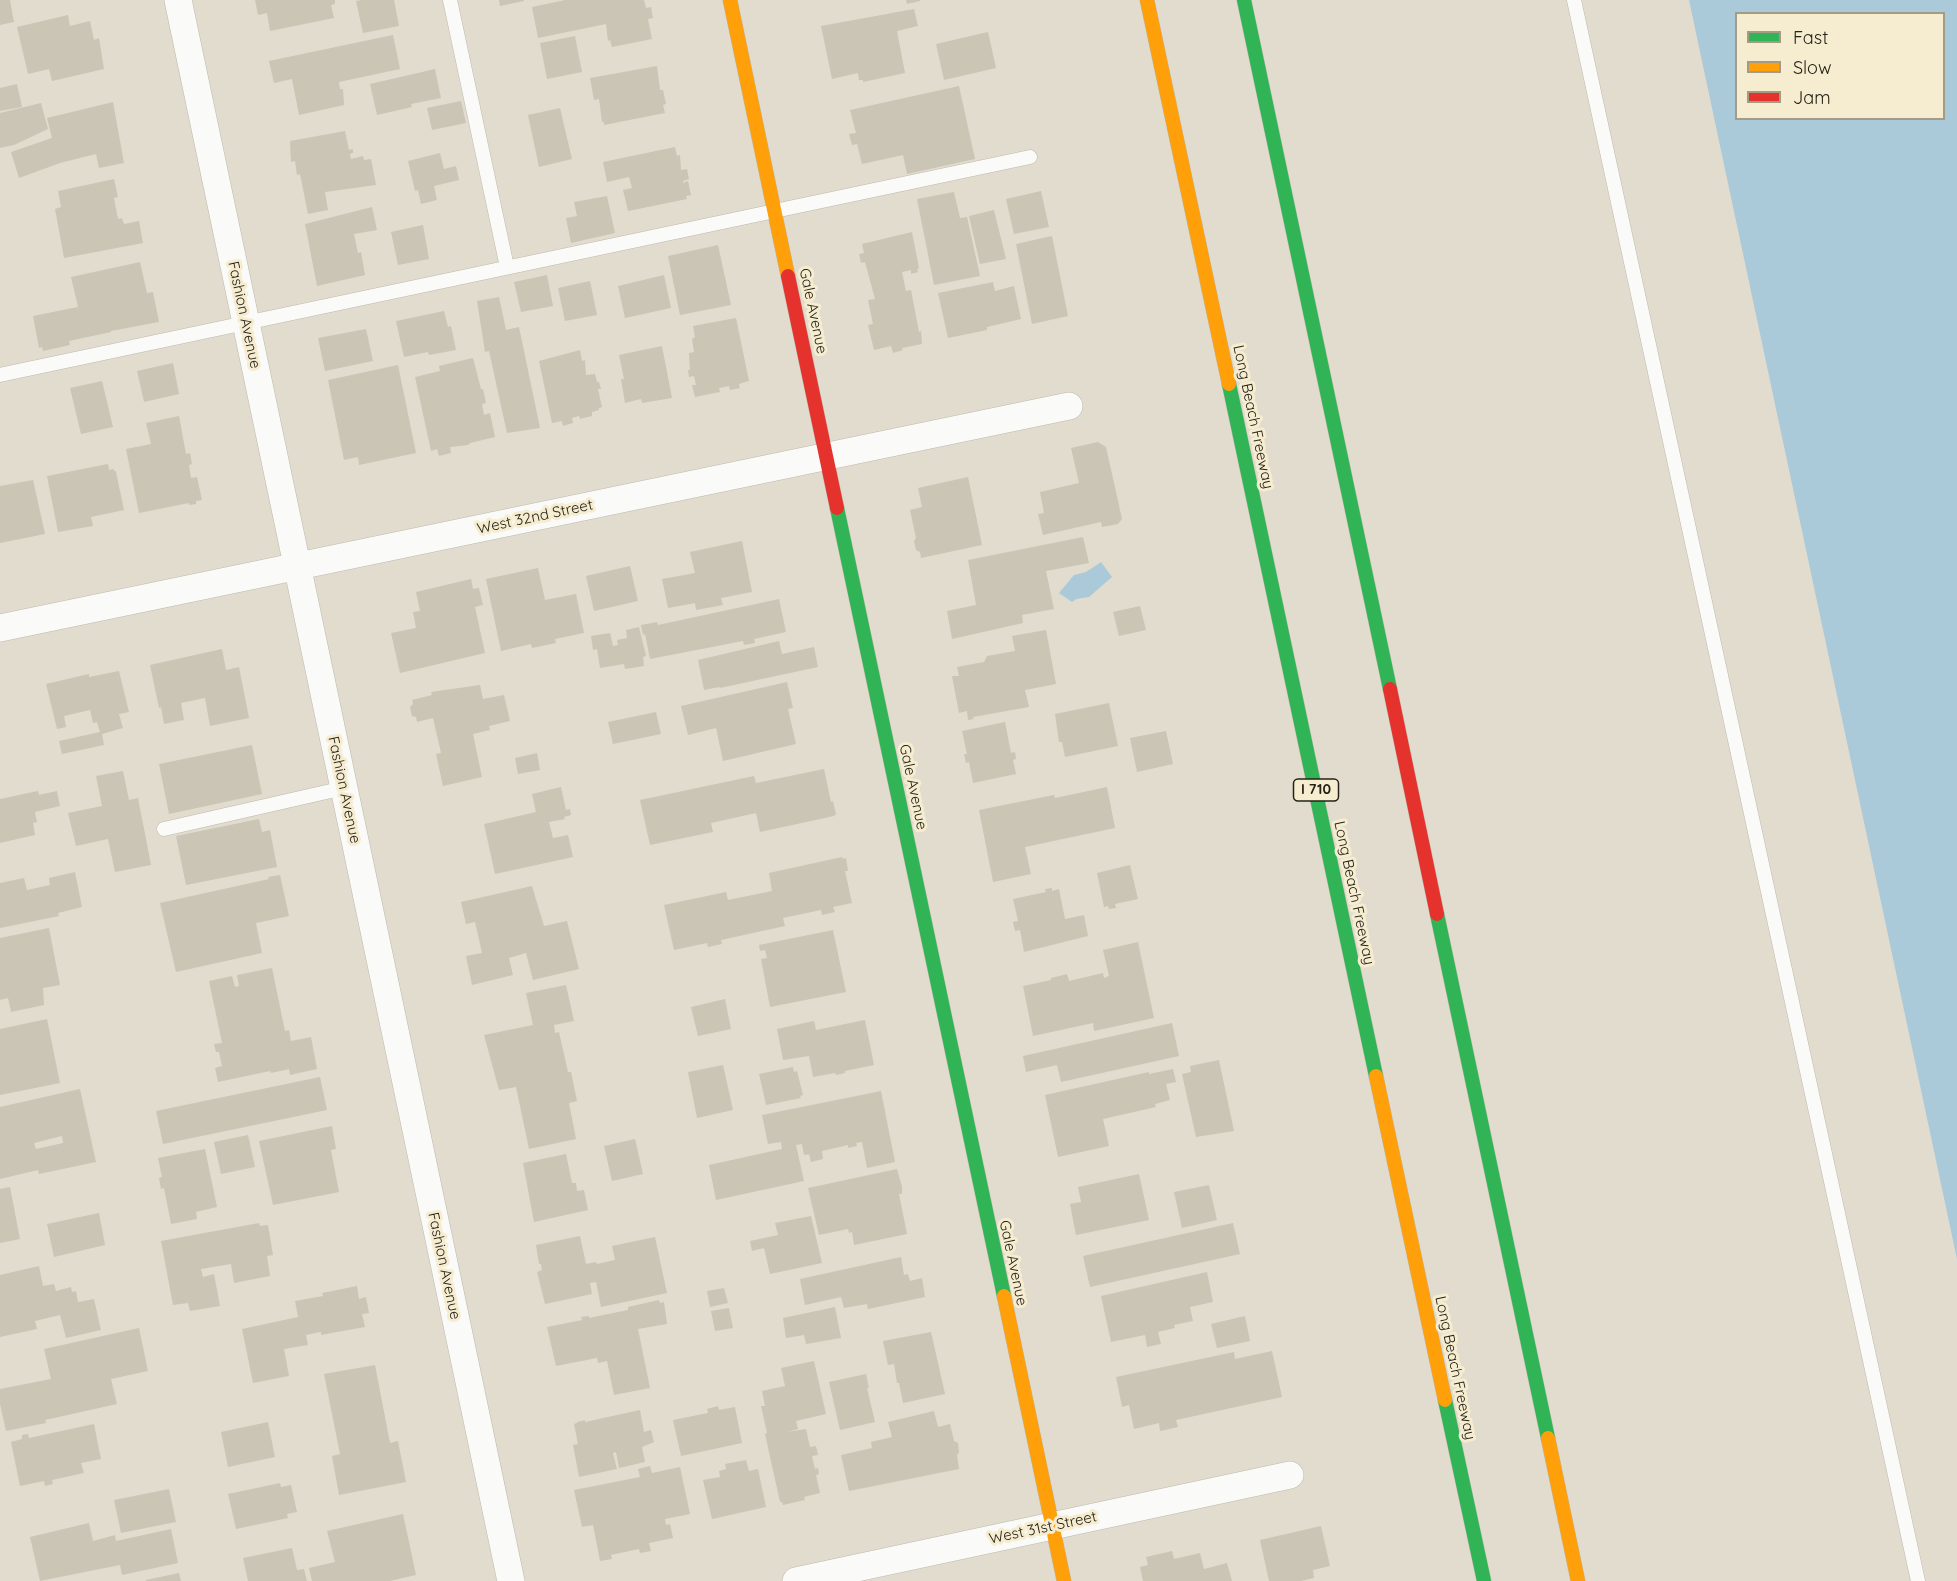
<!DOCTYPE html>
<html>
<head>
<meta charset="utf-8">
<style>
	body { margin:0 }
	#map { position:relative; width:1957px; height:1581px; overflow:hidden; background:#e1dccd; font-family:Quicksand,sans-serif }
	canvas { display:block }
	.legend { position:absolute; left:1735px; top:12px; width:210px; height:108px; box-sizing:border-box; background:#f6edd1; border:2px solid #a29c87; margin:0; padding:8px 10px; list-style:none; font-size:18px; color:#252218 }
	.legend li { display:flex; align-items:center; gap:12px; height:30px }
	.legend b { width:30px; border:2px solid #a29c87 }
</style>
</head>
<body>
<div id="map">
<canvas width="1957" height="1581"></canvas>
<ul class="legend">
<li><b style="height:8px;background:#30b455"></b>Fast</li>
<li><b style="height:8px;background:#ff9f0a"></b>Slow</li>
<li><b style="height:8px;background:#e5322d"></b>Jam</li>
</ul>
</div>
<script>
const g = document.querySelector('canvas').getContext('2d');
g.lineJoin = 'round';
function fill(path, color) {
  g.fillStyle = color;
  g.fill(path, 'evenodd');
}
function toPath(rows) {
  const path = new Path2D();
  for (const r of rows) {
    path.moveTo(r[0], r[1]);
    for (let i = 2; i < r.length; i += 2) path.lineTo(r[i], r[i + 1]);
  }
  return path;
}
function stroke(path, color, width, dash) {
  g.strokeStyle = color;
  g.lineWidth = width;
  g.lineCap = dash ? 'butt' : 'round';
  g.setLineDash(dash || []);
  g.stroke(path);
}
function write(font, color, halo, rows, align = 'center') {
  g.font = font + ' Quicksand,sans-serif';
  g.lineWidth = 6;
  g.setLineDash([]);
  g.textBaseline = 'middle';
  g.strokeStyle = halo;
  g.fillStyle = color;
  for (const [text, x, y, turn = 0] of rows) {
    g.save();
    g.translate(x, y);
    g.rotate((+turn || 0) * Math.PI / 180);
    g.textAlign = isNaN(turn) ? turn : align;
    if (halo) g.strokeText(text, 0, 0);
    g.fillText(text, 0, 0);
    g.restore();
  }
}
const water = toPath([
	[1689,0,1957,0,1957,1259],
	[1736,14,1944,14,1944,118,1736,118],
	[1101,562,1112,577,1089,597,1076,599,1072,602,1059,593,1074,575,1086,572]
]);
const building = toPath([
	[0,0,10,0,14,22,0,25],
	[255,0,335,0,335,4,331,5,334,18,270,31,267,13,258,15],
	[361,0,394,0,399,26,363,33,356,1],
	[499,0,524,0,524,1,500,6],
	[565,0,644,0,646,8,651,7,653,18,648,19,652,39,612,47,610,40,608,41,606,24,538,38,532,7],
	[906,0,920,0,920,1,907,4],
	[914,9,918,26,897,31,905,73,863,82,863,80,859,80,858,73,832,79,821,26],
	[68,15,70,26,90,21,94,40,99,38,104,69,52,81,49,69,28,74,17,27],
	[988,32,996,68,944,80,936,44],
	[393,35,400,69,339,82,340,89,343,89,344,105,299,115,292,79,274,83,269,61],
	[575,36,582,72,547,79,540,43],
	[657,66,660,90,663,90,666,104,663,105,665,113,604,125,604,122,602,122,599,99,594,100,590,78],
	[435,69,441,98,411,104,412,107,377,115,370,84],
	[17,84,22,107,0,111,0,88],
	[959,86,975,159,907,174,903,155,862,164,857,144,852,145,849,134,856,133,850,110],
	[461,101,466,123,432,130,427,108],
	[113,102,124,163,99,168,96,154,60,163,19,178,11,152,52,138,47,118],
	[41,103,48,129,14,145,0,148,0,113],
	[560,108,572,159,539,167,528,115],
	[345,131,349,150,353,149,353,153,350,154,351,159,363,156,364,160,371,159,376,185,325,192,328,210,308,214,300,174,297,175,295,161,291,162,290,141],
	[675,147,677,156,680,155,681,170,687,169,689,179,683,181,683,183,688,181,691,195,686,196,687,199,628,211,623,190,632,188,629,177,607,182,603,162],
	[440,153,444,169,456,166,459,180,434,186,437,200,421,204,418,190,415,191,408,161],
	[114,179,118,197,114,198,118,219,122,218,124,224,139,221,143,243,64,258,55,209,61,207,58,191],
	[1041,191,1049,227,1014,234,1006,199],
	[954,192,960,218,967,217,980,276,934,285,917,199],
	[607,196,615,233,571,243,566,218,577,216,574,202],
	[372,207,377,230,354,234,358,253,361,252,365,275,317,286,305,224],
	[994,210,1006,259,980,264,969,216],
	[423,225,429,259,398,265,391,232],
	[912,232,919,268,917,269,918,272,911,274,911,270,902,272,906,291,911,290,919,332,921,331,922,344,902,348,903,350,893,353,891,346,874,350,868,325,873,324,868,300,875,299,865,262,861,263,859,254,864,253,862,244],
	[1052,236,1068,316,1032,324,1016,244],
	[718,245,731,305,680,315,668,256],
	[140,262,147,293,153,292,159,322,111,331,111,332,69,341,70,345,43,351,42,347,39,348,33,316,78,307,71,277],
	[547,275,553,306,521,312,514,282],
	[664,275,671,308,625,318,618,286],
	[590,281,597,315,565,321,558,288],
	[993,282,995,291,1014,286,1021,319,987,327,987,330,948,338,938,293],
	[499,297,506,330,519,327,540,428,507,433,489,351,485,352,477,301],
	[444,311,448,327,451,326,456,350,429,355,428,352,404,357,396,321],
	[736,318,749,381,739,384,740,388,730,390,729,386,719,388,720,392,695,397,692,385,696,385,694,376,689,377,688,370,690,370,689,353,694,352,692,339,695,337,693,326],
	[366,329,373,361,325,371,318,338],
	[662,346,672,398,642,403,641,399,625,403,621,379,624,379,619,355],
	[580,350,582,361,585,360,586,375,595,374,597,382,599,382,601,389,598,389,602,407,599,408,599,410,592,412,592,416,580,419,579,416,572,418,573,423,563,426,562,421,552,423,539,361],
	[473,358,481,389,483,389,486,403,482,404,484,415,490,413,495,437,470,443,468,445,450,447,451,453,439,456,437,449,431,451,415,377,440,371,439,366],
	[173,363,179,394,144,402,137,371],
	[398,365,416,453,359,465,358,457,344,460,328,380],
	[102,381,113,427,81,434,70,388],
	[179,416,186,454,190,453,192,464,189,465,191,478,197,477,202,500,196,501,196,504,189,505,189,503,139,513,126,449,151,444,146,423],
	[1098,442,1106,447,1122,519,1118,524,1102,527,1101,522,1043,535,1038,514,1044,513,1040,492,1079,483,1071,448],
	[108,464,109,470,113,469,116,472,124,510,91,517,93,526,58,532,47,476],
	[968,477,982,545,921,558,920,552,916,550,914,541,916,538,910,510,922,507,918,488],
	[33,480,45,534,0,543,0,486],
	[1083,537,1089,563,1046,571,1054,609,1022,615,1023,623,952,639,947,611,976,605,968,560],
	[742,541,752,592,721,598,723,605,696,610,695,603,668,608,662,579,695,573,690,552],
	[630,566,638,601,594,611,586,576],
	[538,568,545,600,576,594,584,633,555,639,556,643,532,648,531,644,501,651,486,579],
	[471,579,473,589,479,588,483,605,475,607,485,653,400,673,391,633,416,628,413,612,420,611,416,592],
	[779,599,786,632,754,639,755,643,744,645,743,641,650,659,645,634,643,635,641,625,657,622,658,625],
	[1140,606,1146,630,1119,636,1113,612],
	[639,627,646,656,643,657,644,666,625,669,624,664,600,668,597,649,593,650,591,636,610,633,613,646,618,645,617,640,627,638,626,630],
	[1046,630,1056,684,1025,690,1029,707,973,717,974,719,968,720,967,711,959,713,952,676,959,676,957,667,984,662,987,656,1015,651,1012,636],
	[779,641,782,654,814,647,818,667,720,688,719,687,704,690,698,660],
	[222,649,226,670,239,667,249,718,210,726,205,698,181,703,184,720,164,724,161,707,159,708,150,665],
	[119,671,129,712,119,714,123,728,102,734,104,745,62,754,59,741,100,732,97,722,93,723,90,710,64,716,66,727,57,729,46,684,89,674,89,677],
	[787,682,793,708,788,709,796,744,723,761,716,728,688,735,681,706],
	[480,685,483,699,504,695,510,721,489,726,490,730,473,734,482,777,443,786,436,754,441,753,433,718,417,722,416,717,412,716,410,707,413,704,412,700,432,695,431,692],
	[1109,703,1118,746,1065,757,1062,742,1059,742,1055,714],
	[656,712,661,734,613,744,608,722],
	[1005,722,1011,753,1015,752,1016,759,1013,760,1016,774,973,783,969,762,966,763,964,754,967,754,962,731],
	[1166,731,1173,764,1137,772,1130,738],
	[252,745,262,794,169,814,159,764],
	[537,753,540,770,518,774,515,758],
	[824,769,831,802,833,801,836,814,834,816,760,832,756,813,711,823,713,832,650,845,640,800,754,776,756,783],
	[123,771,129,800,138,798,151,865,115,872,108,839,76,846,68,813,102,806,96,776],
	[561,787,566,810,570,809,571,815,564,817,565,819,549,822,553,838,568,835,573,857,495,874,484,824,536,812,532,794],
	[1107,787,1115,828,1025,847,1031,874,993,882,979,810,1054,795,1055,798],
	[38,791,39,795,57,791,60,806,35,812,37,822,33,823,35,835,0,843,0,799],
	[259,819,262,832,270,830,277,867,186,885,176,836],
	[842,857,843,859,846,858,848,871,845,871,852,903,833,907,835,912,822,915,821,910,783,918,785,926,721,940,722,944,708,947,707,943,674,950,664,905,726,892,728,900,772,891,769,873],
	[1130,865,1138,899,1115,904,1116,908,1109,909,1108,906,1104,907,1097,873],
	[75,872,82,907,58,913,59,916,0,928,0,883,24,878,27,890,50,885,49,878],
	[280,875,289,916,256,923,262,953,176,972,160,903,269,879,268,877],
	[532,886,544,926,567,921,579,969,533,980,526,953,509,958,513,975,472,985,466,956,482,953,475,922,466,924,461,902],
	[1052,888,1052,891,1059,889,1065,919,1084,915,1088,936,1024,952,1020,930,1015,931,1013,922,1018,921,1013,899,1046,892,1045,889],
	[49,928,60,985,43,988,44,1005,11,1012,8,998,0,1000,0,938],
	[833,930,846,992,770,1007,761,959,767,958,765,950,760,951,759,945],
	[1138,942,1154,1018,1094,1031,1093,1023,1033,1036,1023,986,1051,980,1051,978,1067,974,1069,981,1103,973,1104,978,1109,976,1103,950],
	[272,968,285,1031,289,1030,291,1041,311,1037,317,1069,290,1075,289,1069,271,1073,270,1071,218,1082,215,1068,222,1066,219,1052,216,1052,214,1044,222,1043,209,981,232,976,235,987,239,986,237,975],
	[566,985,574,1021,554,1025,555,1033,559,1032,568,1072,571,1072,577,1101,569,1103,576,1139,529,1149,516,1087,499,1090,484,1035,533,1025,526,993],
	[725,999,731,1029,698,1036,691,1007],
	[47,1019,60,1083,0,1095,0,1029],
	[865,1020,874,1065,845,1071,845,1073,836,1075,835,1073,813,1077,809,1056,783,1060,777,1029,814,1021,816,1030],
	[1172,1023,1179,1056,1061,1082,1057,1065,1026,1072,1023,1056],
	[1219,1060,1234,1131,1196,1137,1182,1074,1191,1072,1190,1066],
	[723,1065,733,1110,697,1118,688,1072],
	[793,1067,794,1072,797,1071,803,1095,800,1096,801,1098,766,1105,759,1074],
	[1173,1069,1176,1082,1166,1084,1170,1100,1155,1104,1156,1107,1103,1119,1109,1146,1058,1157,1045,1095,1149,1072,1149,1074],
	[320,1077,327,1110,163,1144,156,1111],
	[80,1089,96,1162,39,1174,38,1170,0,1179,0,1107],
	[62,1136,63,1143,36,1149,34,1143],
	[881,1091,895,1162,867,1168,862,1142,856,1143,857,1146,848,1148,848,1145,822,1151,823,1159,811,1162,809,1154,804,1155,802,1144,796,1145,804,1181,716,1200,709,1165,782,1149,781,1142,768,1144,762,1115],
	[332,1126,336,1149,331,1150,339,1192,273,1205,259,1141],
	[248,1135,255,1167,221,1174,214,1142],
	[635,1139,643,1174,612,1181,604,1146],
	[205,1149,217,1207,196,1212,197,1219,171,1224,164,1188,161,1189,159,1178,162,1177,158,1158],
	[566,1154,572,1183,576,1183,577,1191,584,1190,588,1210,534,1222,523,1163],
	[897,1169,902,1187,902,1194,899,1194,907,1234,854,1245,852,1232,849,1233,848,1229,819,1235,808,1188],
	[1139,1174,1149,1220,1076,1235,1070,1204,1081,1202,1078,1187],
	[1209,1185,1217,1220,1182,1228,1174,1192],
	[10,1187,20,1239,0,1243,0,1189],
	[99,1213,105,1245,54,1257,47,1224],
	[811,1216,822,1263,770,1274,764,1248,752,1251,750,1241,778,1235,775,1223],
	[259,1223,260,1226,268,1225,273,1255,267,1256,270,1276,234,1283,231,1264,201,1269,203,1277,214,1274,220,1306,190,1311,188,1303,173,1305,161,1241],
	[1233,1223,1240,1254,1090,1287,1083,1256],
	[580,1236,586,1264,596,1262,597,1264,615,1260,612,1246,655,1237,667,1293,601,1307,596,1282,590,1283,592,1294,545,1304,537,1272,542,1270,541,1264,539,1264,536,1245],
	[901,1257,904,1275,908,1274,910,1281,922,1278,925,1297,868,1309,867,1304,844,1308,841,1297,805,1305,800,1279],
	[39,1266,43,1286,54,1284,56,1291,71,1287,72,1292,76,1291,78,1302,94,1299,101,1330,66,1338,60,1315,35,1321,37,1329,0,1337,0,1275],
	[1207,1272,1213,1302,1190,1307,1193,1321,1174,1325,1175,1328,1158,1332,1161,1344,1147,1347,1145,1335,1111,1342,1101,1296],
	[357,1286,359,1299,366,1297,369,1313,362,1314,365,1327,321,1335,321,1332,306,1335,308,1345,284,1349,289,1376,253,1383,242,1329,298,1317,295,1301,323,1296,322,1293],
	[724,1288,728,1303,710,1307,707,1291],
	[659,1300,660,1303,664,1302,667,1324,638,1329,650,1388,614,1395,607,1361,598,1363,597,1358,556,1366,547,1327,582,1320,581,1317,589,1316,589,1318,628,1310,628,1307],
	[835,1307,841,1338,806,1344,804,1335,786,1338,783,1318],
	[729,1308,733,1328,715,1331,711,1311],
	[1245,1316,1250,1341,1217,1348,1211,1324],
	[139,1328,148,1371,111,1379,117,1404,45,1420,46,1423,6,1431,0,1404,0,1389,51,1379,44,1349],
	[931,1332,945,1394,903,1403,899,1383,897,1383,894,1364,888,1365,883,1341],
	[1272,1351,1282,1397,1176,1420,1178,1427,1160,1431,1159,1423,1134,1429,1129,1405,1122,1407,1116,1377,1234,1352,1235,1359],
	[814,1361,826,1414,796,1421,798,1429,787,1432,806,1429,810,1447,816,1446,818,1455,812,1456,815,1469,818,1468,819,1474,816,1475,820,1493,804,1497,805,1500,783,1505,782,1502,780,1502,765,1434,767,1433,761,1406,765,1406,762,1391,785,1386,781,1368],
	[375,1365,390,1443,398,1441,406,1482,339,1495,332,1456,340,1454,324,1374],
	[866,1374,869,1388,867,1388,875,1422,840,1430,829,1382],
	[718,1406,719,1410,735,1407,742,1443,681,1456,673,1420,708,1413,707,1409],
	[640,1410,644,1432,651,1430,654,1442,642,1447,645,1462,619,1468,616,1452,613,1453,617,1469,579,1477,573,1445,578,1444,574,1424,577,1423,577,1422,585,1420,585,1422],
	[934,1411,938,1427,950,1424,954,1441,958,1443,959,1452,957,1455,959,1469,849,1491,841,1455,872,1448,871,1442,892,1437,888,1422],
	[268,1422,275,1457,228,1467,221,1432],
	[94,1424,101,1459,81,1463,84,1473,52,1480,53,1484,45,1486,44,1481,20,1486,11,1442,22,1439,22,1435,28,1434,29,1438],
	[746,1460,749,1471,758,1469,766,1507,712,1519,703,1480,720,1477,719,1471,726,1469,725,1464],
	[650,1466,652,1473,680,1467,690,1514,665,1519,666,1525,670,1524,673,1538,649,1543,651,1551,640,1553,639,1549,611,1555,612,1559,600,1561,593,1525,582,1527,574,1490,640,1477,638,1469],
	[280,1483,281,1487,291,1485,297,1512,287,1514,288,1518,236,1529,228,1494],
	[169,1489,176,1522,121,1533,114,1500],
	[403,1514,416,1575,390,1581,312,1581,309,1568,335,1562,327,1531],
	[89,1523,93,1541,115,1535,116,1541,171,1529,178,1563,122,1575,120,1565,40,1581,30,1537],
	[1321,1526,1330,1566,1313,1570,1314,1578,1301,1581,1269,1581,1260,1540],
	[292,1548,297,1570,304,1569,307,1581,248,1581,243,1558],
	[1172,1551,1174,1559,1200,1553,1204,1569,1227,1563,1232,1581,1143,1581,1140,1567,1148,1565,1146,1557],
	[179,1573,181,1581,146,1581,146,1580]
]);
const lane = toPath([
	[450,0,507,267],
	[1574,0,1918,1581],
	[0,375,1030,157],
	[164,829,344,788]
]);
const street = toPath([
	[178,0,511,1581],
	[0,628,1069,406],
	[796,1581,1290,1475]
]);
const fast = toPath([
	[1244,0,1390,689],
	[1229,384,1376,1076],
	[837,508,1004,1296],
	[1437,914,1548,1438],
	[1445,1400,1484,1581]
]);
const slow = toPath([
	[730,0,788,276],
	[1147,0,1229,384],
	[1376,1076,1445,1400],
	[1004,1296,1064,1581],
	[1548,1438,1578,1581]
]);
const jam = toPath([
	[788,276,837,508],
	[1390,689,1437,914]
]);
const shields = [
	[1316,790,45]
];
const shieldNames = [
	["I 710",1316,790]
];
const streetNames = [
	["Gale Avenue",813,311,78],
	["Fashion Avenue",244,315,78],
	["Long Beach Freeway",1253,417,78],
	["West 32nd Street",535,517,-12],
	["Gale Avenue",913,787,78],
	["Fashion Avenue",344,790,78],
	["Long Beach Freeway",1354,893,78],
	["Gale Avenue",1013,1263,78],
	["Fashion Avenue",444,1266,78],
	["Long Beach Freeway",1455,1368,78],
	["West 31st Street",1043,1528,-12]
];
fill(water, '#aac9d9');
fill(building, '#cac5b5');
stroke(lane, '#bdb9ad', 15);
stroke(street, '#bdb9ad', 28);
stroke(fast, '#bdb9ad', 15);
stroke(slow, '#bdb9ad', 15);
stroke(jam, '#bdb9ad', 15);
stroke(lane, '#fafaf8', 14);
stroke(street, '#fafaf8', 27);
stroke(fast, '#30b455', 14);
stroke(slow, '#ff9f0a', 14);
stroke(jam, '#e5322d', 14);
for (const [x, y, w] of shields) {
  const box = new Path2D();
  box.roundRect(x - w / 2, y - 11, w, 22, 4.5);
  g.fillStyle = '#f6edd1';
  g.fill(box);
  stroke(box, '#252218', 1.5);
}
write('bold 14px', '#252218', null, shieldNames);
write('15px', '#252218', '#f6edd1', streetNames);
</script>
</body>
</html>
